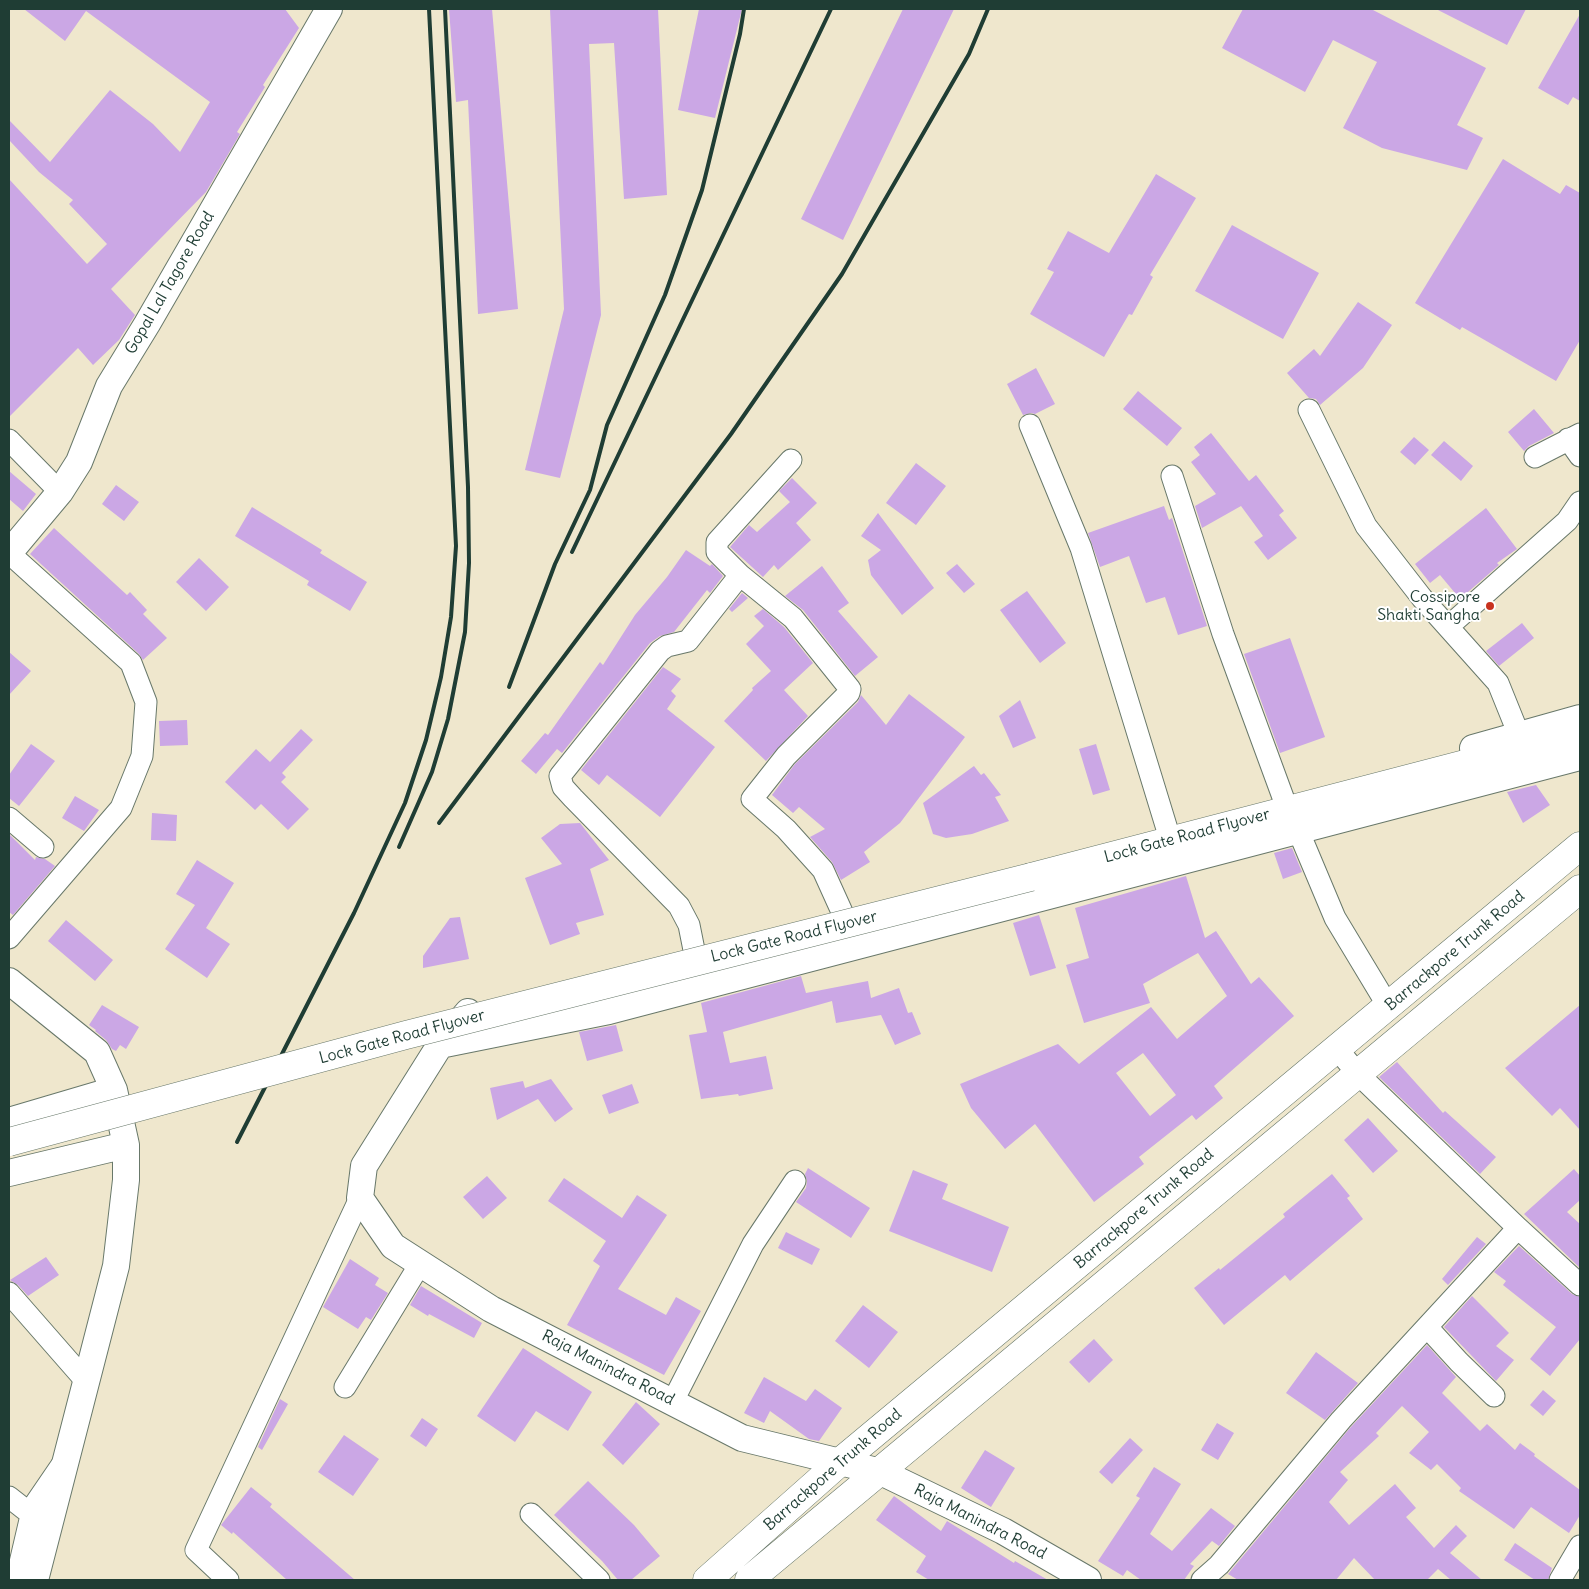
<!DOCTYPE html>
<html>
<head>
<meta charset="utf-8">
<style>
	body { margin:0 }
	#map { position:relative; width:1589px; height:1589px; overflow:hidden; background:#efe7cd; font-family:Delius,sans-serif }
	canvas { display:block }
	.frame { position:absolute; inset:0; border:10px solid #1f3d34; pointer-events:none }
</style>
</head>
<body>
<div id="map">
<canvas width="1589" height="1589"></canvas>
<div class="frame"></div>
</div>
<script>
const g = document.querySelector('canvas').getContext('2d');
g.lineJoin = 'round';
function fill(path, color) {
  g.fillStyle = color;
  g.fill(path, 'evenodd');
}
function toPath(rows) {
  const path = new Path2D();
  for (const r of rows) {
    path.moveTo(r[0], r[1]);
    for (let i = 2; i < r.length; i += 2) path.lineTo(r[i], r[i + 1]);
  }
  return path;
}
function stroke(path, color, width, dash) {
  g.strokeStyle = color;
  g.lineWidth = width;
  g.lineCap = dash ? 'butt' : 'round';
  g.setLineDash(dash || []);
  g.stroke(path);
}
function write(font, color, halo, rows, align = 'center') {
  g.font = font + ' Delius,sans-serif';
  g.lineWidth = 4;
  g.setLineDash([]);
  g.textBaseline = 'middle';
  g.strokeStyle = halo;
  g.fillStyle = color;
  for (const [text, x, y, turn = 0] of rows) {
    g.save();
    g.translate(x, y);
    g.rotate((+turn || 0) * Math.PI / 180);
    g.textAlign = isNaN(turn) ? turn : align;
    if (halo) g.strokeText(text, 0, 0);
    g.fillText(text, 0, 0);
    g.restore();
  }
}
const building = toPath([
	[24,9,285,9,299,28,263,85,265,87,237,132,240,134,206,192,111,289,135,315,119,340,93,365,78,348,9,417,9,179,87,264,107,244,69,204,73,200,39,172,9,140,9,120,50,162,110,90,153,124,180,152,210,102,86,11,65,41],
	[449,9,492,9,518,309,478,314,468,100,456,102],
	[550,9,658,9,667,195,624,199,614,43,589,44,601,315,560,478,525,470,564,309],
	[699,9,742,9,715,118,678,110],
	[903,9,954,9,843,240,801,219],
	[1243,9,1371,9,1486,68,1457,125,1483,138,1467,170,1382,148,1343,128,1377,62,1333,40,1305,92,1222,48],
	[1436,9,1526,9,1507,45],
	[1580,14,1580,101,1573,97,1568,105,1538,88],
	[1503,159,1560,194,1566,185,1580,193,1580,340,1556,381,1462,327,1460,330,1415,303],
	[1156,174,1196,198,1150,275,1153,277,1132,315,1129,314,1104,357,1030,314,1054,272,1047,269,1068,231,1109,253],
	[1232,225,1319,273,1283,339,1195,291],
	[1358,302,1392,325,1363,368,1320,405,1316,399,1309,398,1287,373,1314,349,1320,356],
	[1036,368,1055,404,1035,414,1031,413,1023,415,1007,384],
	[1138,391,1182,428,1167,446,1123,409],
	[1534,409,1554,433,1529,446,1524,451,1508,432],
	[1211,433,1249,481,1256,475,1284,511,1279,515,1297,538,1268,560,1254,542,1263,536,1241,506,1202,528,1195,506,1216,494,1191,462,1200,455,1194,447],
	[1414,437,1429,450,1415,465,1400,452],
	[1444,441,1473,466,1461,481,1431,455],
	[916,463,946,486,916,525,886,503],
	[9,471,36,494,23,511,9,499],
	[792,478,817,503,796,523,811,540,778,570,774,565,763,577,730,547,749,525,757,532,790,502,779,491],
	[116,485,139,502,124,521,102,504],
	[1164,506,1169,520,1172,518,1207,626,1178,635,1165,597,1146,603,1129,556,1100,567,1088,533],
	[252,507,322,550,320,553,367,582,350,611,307,585,309,581,235,536],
	[1486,508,1517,549,1497,563,1499,565,1460,599,1440,575,1430,583,1415,564],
	[878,513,934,588,902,615,871,575,868,560,881,550,861,536],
	[54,528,127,595,130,592,147,610,143,614,167,638,143,660,139,654,30,554],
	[686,550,710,566,712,564,723,576,710,593,707,590,674,632,660,636,650,643,562,753,557,749,536,774,521,761,545,733,548,735,600,662,603,665,635,615,667,577],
	[199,558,229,587,206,611,176,582],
	[957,564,975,584,964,593,946,573],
	[822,566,849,603,838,611,878,657,855,676,803,610,785,596],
	[1027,591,1066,643,1040,663,1000,610],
	[742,593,748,598,732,612,729,609],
	[763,609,784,627,813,663,784,690,808,716,766,761,724,721,753,690,752,688,771,671,746,644,764,626,754,616],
	[1522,623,1534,638,1499,666,1486,651],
	[1290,638,1325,737,1280,753,1244,654],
	[9,652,31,671,9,695],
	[663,667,681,679,671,691,676,696,667,709,715,747,660,817,607,775,599,785,581,770],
	[909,694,965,737,900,823,864,852,870,862,841,880,832,862,810,837,825,829,799,807,793,813,772,795,795,764,858,702,861,695,886,725],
	[1020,700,1036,738,1013,748,999,716],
	[187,720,188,745,160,746,159,721],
	[301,729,313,740,282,773,286,777,281,782,309,809,288,830,261,804,255,810,225,782,256,749,270,762],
	[31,744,55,761,19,806,9,798,9,775],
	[1096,744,1110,790,1093,795,1079,749],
	[974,766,981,775,984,773,1001,795,995,797,1009,821,972,834,946,838,933,834,923,803],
	[1536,785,1550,805,1523,823,1507,792],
	[75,796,99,810,84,831,62,818],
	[152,813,177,815,176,841,151,840],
	[580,823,609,860,590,869,604,915,576,923,580,934,550,945,525,878,562,864,541,838,560,824],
	[9,834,35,860,36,857,45,859,55,866,13,915,9,912],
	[1292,848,1302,872,1283,879,1274,853],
	[197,860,234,883,206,928,230,944,207,978,165,949,195,905,176,894],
	[1186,876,1205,938,1216,931,1251,984,1259,977,1294,1016,1214,1086,1223,1098,1196,1120,1192,1115,1139,1157,1144,1164,1094,1202,1035,1124,1005,1149,971,1108,960,1084,1058,1044,1079,1064,1151,1007,1177,1039,1227,996,1198,953,1143,984,1150,1003,1084,1023,1066,965,1089,958,1075,908],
	[1143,1053,1176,1095,1150,1116,1116,1073],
	[1039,915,1056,968,1030,976,1013,923],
	[460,917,469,959,423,968,423,956,450,918],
	[66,920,113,960,95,981,48,941],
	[801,976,806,993,868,981,871,998,899,988,908,1013,912,1012,921,1034,895,1045,881,1015,836,1023,832,1001,723,1032,730,1063,766,1056,773,1089,739,1096,738,1094,701,1099,689,1035,707,1032,701,1003],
	[102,1005,139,1027,126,1049,120,1045,116,1051,112,1049,106,1040,95,1031,96,1030,89,1025],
	[1580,1005,1580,1130,1560,1108,1552,1116,1505,1068],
	[616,1025,623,1051,587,1061,579,1032],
	[1397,1062,1443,1113,1445,1111,1496,1157,1480,1174,1379,1077],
	[551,1079,573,1109,555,1122,538,1099,497,1120,490,1088,523,1081,525,1088],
	[632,1084,639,1103,609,1114,602,1095],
	[1368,1118,1398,1151,1373,1173,1344,1140],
	[808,1168,870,1208,851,1238,796,1202,806,1188,807,1181,805,1174],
	[1574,1169,1580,1176,1580,1200,1567,1212,1580,1224,1579,1267,1524,1214],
	[913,1170,948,1184,942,1199,1009,1227,992,1272,889,1231],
	[1332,1174,1350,1196,1347,1198,1363,1219,1290,1281,1285,1275,1224,1325,1194,1288,1219,1268,1220,1270,1285,1217,1283,1214],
	[487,1176,507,1198,483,1219,463,1197],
	[564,1178,622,1218,637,1195,667,1215,618,1289,666,1315,676,1297,701,1311,664,1375,567,1325,600,1266,593,1261,606,1241,548,1201],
	[786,1232,820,1249,812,1265,778,1248],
	[1477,1237,1486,1244,1448,1285,1442,1279],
	[1519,1246,1572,1294,1580,1297,1580,1339,1550,1376,1530,1359,1556,1327,1503,1285,1506,1281,1494,1272],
	[46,1257,59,1275,28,1296,18,1285,10,1280],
	[350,1259,379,1278,375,1285,388,1293,371,1320,366,1317,358,1329,323,1307],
	[421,1286,482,1323,474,1338,429,1314,428,1316,410,1305],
	[1472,1296,1509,1333,1496,1346,1514,1360,1496,1381,1444,1327],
	[863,1305,898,1332,869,1368,835,1341],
	[1094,1339,1113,1360,1089,1383,1069,1362],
	[1427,1345,1456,1377,1442,1393,1480,1431,1487,1424,1515,1450,1520,1443,1535,1454,1534,1456,1580,1490,1580,1515,1569,1533,1531,1507,1514,1529,1459,1491,1461,1488,1437,1464,1431,1470,1409,1453,1429,1432,1402,1406,1376,1433,1379,1436,1340,1472,1348,1480,1329,1502,1349,1525,1395,1484,1416,1508,1406,1517,1434,1548,1456,1525,1467,1536,1450,1553,1482,1580,1451,1580,1438,1569,1427,1580,1375,1580,1354,1558,1336,1580,1238,1580,1228,1574,1350,1428],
	[523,1348,592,1392,568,1431,536,1411,515,1442,477,1416],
	[1316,1352,1358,1383,1325,1420,1286,1393],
	[764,1377,806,1401,815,1389,842,1408,819,1441,809,1439,770,1411,764,1423,744,1413],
	[1543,1390,1556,1401,1543,1416,1530,1405],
	[280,1399,288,1404,262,1450,258,1447],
	[636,1402,660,1424,623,1465,602,1445],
	[422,1418,438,1429,426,1447,410,1436],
	[1217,1423,1234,1433,1218,1460,1201,1450],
	[344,1435,379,1459,353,1496,318,1472],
	[1130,1438,1143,1450,1112,1484,1099,1472],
	[985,1450,1015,1468,991,1507,961,1488],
	[1154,1467,1181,1484,1150,1534,1172,1551,1211,1508,1235,1526,1219,1546,1212,1541,1190,1564,1194,1566,1184,1580,1141,1580,1127,1570,1123,1576,1098,1561,1140,1498,1136,1496],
	[588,1481,634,1525,660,1556,631,1580,618,1580,602,1561,554,1515],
	[251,1487,272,1504,270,1507,355,1580,287,1580,233,1532,232,1534,221,1525],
	[894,1496,941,1531,947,1521,1014,1563,1015,1561,1048,1580,929,1580,916,1572,926,1556,876,1520],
	[1515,1543,1552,1568,1548,1580,1535,1580,1504,1560]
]);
const minor = toPath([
	[1309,410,1366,526,1422,598,1498,683,1519,735],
	[1030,425,1081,548,1167,829],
	[1568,439,1580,456],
	[9,440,60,492],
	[1535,457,1580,434],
	[1172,476,1223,634,1284,800],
	[740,575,717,552,717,542,791,460],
	[1449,626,1567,521,1580,502],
	[9,818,43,847],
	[1298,830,1335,918,1388,1006],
	[9,938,121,808,142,756,146,702,131,663,9,553],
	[694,950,689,925,679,906,573,798,563,787,560,776,660,651,667,646,688,641,740,575,793,618,850,689,849,693,786,756,752,799,786,829,823,870,842,912],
	[1337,1049,1358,1074,1518,1228,1580,1285],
	[9,1293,86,1381],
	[1427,1327,1459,1362,1494,1396],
	[345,1387,420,1264],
	[673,1401,753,1244,795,1181],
	[9,1497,32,1515],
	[531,1514,599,1580],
	[16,1580,33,1507,61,1466],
	[228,1580,196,1550,360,1198],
	[1202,1580,1219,1565,1341,1420,1518,1228],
	[1560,1580,1580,1546]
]);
const tertiary = toPath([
	[9,553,60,492,79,462,109,386,147,324,329,9],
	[1473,748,1580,718],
	[9,981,97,1052,114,1090,126,1145,126,1180,116,1266,35,1580],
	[468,1012,440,1045,364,1166,360,1198,393,1246,491,1309,742,1438,881,1472,1003,1531,1088,1580],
	[440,1045,609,1011,1580,757],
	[9,1121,114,1090],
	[9,1173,126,1145]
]);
const primary = toPath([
	[1031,877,1580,734],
	[707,1580,840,1462,1580,846],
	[749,1580,1580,889]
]);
const rail = toPath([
	[572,552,831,9],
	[509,687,555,564,590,490,607,425,665,295,702,190,740,34,744,9],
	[439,823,731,434,842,274,969,54,988,9],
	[399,847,432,772,448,719,465,632,469,563,468,487,445,9],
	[237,1142,354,913,405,803,426,740,441,677,451,617,456,546,429,9]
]);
const primaryBridge = toPath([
	[9,1142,406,1035,1031,877]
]);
const markers = [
	[1490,606,5,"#c8321e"]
];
const streetNames = [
	["Gopal Lal Tagore Road",170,283,-60],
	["Lock Gate Road Flyover",1187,836,-15],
	["Lock Gate Road Flyover",794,937,-14],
	["Barrackpore Trunk Road",1455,951,-40],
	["Lock Gate Road Flyover",402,1037,-15],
	["Barrackpore Trunk Road",1144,1209,-40],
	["Raja Manindra Road",608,1368,27],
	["Barrackpore Trunk Road",833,1470,-41],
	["Raja Manindra Road",980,1522,27]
];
const poiNames = [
	["Cossipore",1480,597],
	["Shakti Sangha",1480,615]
];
fill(building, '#cba7e5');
stroke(minor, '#68786a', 23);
stroke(tertiary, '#68786a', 28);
stroke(primary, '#68786a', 29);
stroke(minor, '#fff', 21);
stroke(tertiary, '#fff', 26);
stroke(primary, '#fff', 28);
stroke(rail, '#1f3d34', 4);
stroke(primaryBridge, '#68786a', 29, []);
stroke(primaryBridge, '#fff', 28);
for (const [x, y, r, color] of markers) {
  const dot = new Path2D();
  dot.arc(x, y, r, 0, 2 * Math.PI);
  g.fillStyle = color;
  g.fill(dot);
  stroke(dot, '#fff', 2);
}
write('16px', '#1f3d34', '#fff', streetNames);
write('16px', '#1f3d34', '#fff', poiNames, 'right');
</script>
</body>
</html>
